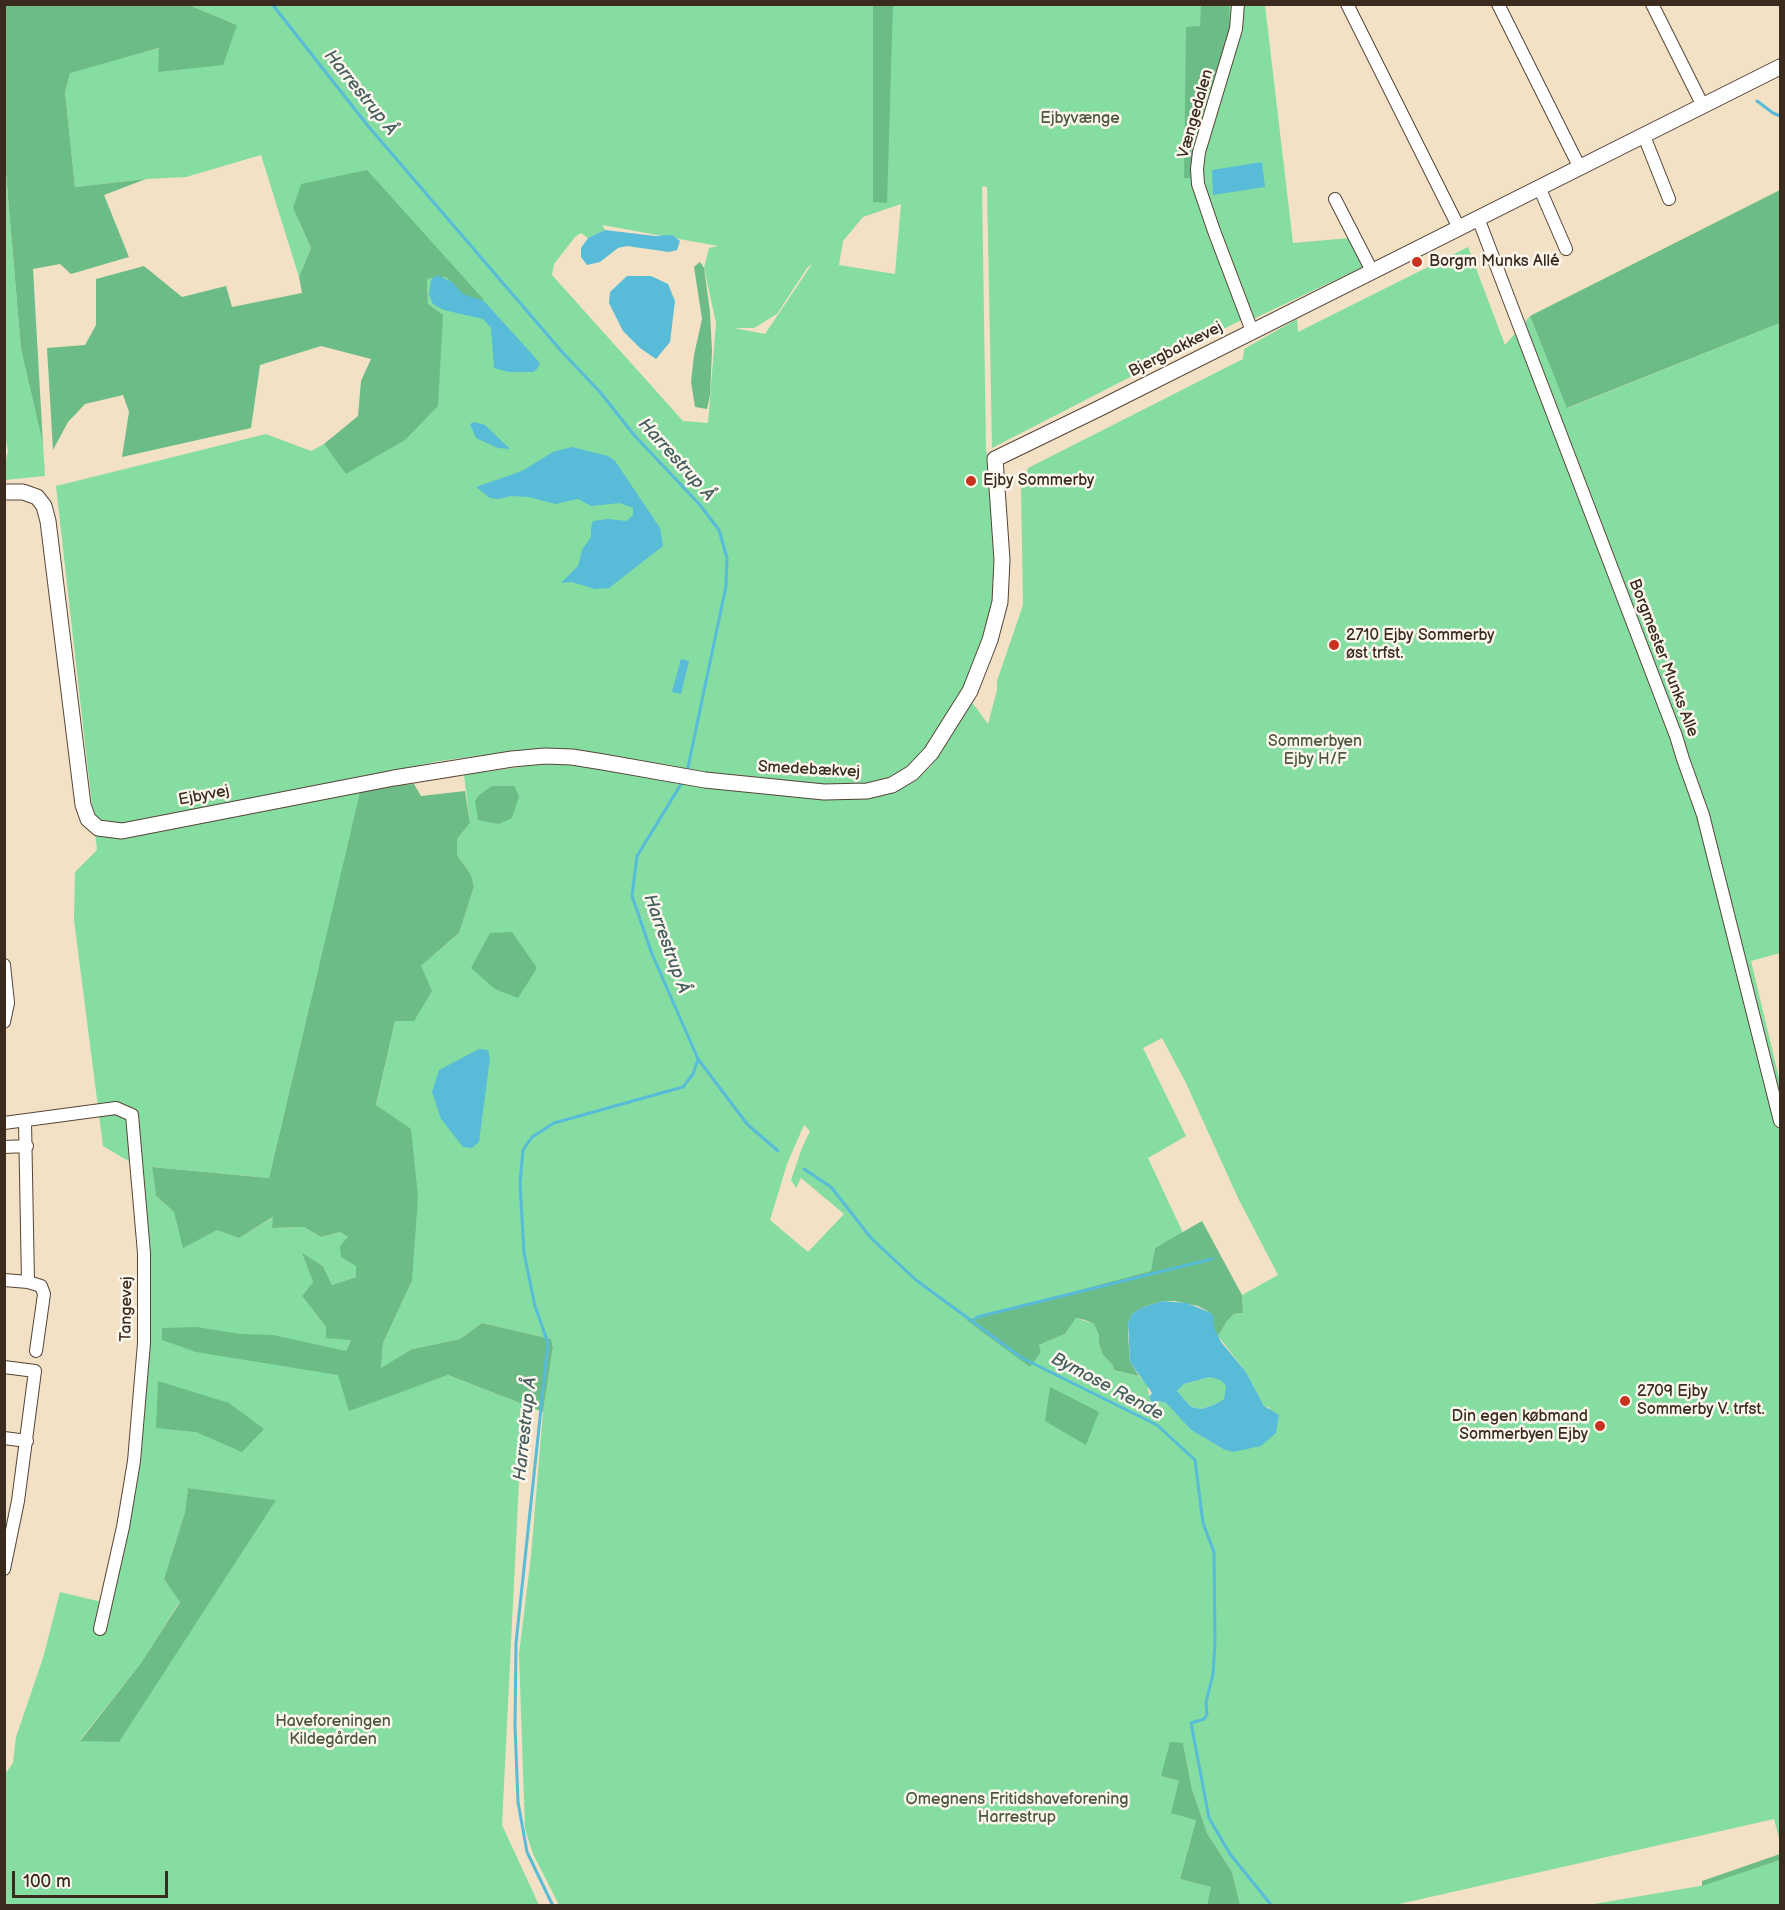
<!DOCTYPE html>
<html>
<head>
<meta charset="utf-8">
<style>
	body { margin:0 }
	#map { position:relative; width:1785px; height:1910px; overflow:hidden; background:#f2e1c4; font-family:"Balsamiq Sans",sans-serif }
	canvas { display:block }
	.frame { position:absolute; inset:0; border:6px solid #3b2a1e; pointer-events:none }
	.scale { position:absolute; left:12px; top:1871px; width:156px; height:27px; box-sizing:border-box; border:3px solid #3b2a1e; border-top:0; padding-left:8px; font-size:18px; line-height:21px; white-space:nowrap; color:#3b2a1e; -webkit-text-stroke:4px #fbf7ec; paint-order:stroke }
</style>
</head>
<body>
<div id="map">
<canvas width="1785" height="1910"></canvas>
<div class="frame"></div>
<div class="scale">100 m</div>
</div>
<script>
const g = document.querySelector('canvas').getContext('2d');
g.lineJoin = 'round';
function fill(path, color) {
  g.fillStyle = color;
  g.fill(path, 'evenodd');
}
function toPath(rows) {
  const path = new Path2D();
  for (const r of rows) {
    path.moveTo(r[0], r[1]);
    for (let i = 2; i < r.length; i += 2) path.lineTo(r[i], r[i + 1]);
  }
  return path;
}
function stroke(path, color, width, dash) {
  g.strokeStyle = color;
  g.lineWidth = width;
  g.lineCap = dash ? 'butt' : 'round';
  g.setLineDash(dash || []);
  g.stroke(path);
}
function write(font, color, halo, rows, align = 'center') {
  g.font = font + ' "Balsamiq Sans",sans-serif';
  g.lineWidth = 5;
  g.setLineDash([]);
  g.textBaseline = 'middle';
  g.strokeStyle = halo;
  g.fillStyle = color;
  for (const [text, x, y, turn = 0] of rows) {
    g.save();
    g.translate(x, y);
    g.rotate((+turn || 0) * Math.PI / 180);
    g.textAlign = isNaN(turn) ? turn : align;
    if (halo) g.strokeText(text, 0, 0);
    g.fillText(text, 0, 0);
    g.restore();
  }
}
const green = toPath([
	[189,5,1265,5,1293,243,1350,238,1363,267,1253,319,1249,316,992,448,987,187,982,186,986,449,989,468,994,559,992,604,984,635,962,690,925,751,912,766,892,778,864,785,824,786,716,776,561,749,513,751,440,761,364,777,269,1178,152,1167,156,1196,174,1212,217,1230,239,1238,274,1217,272,1228,304,1227,321,1237,340,1232,348,1237,356,1266,356,1277,332,1285,323,1266,303,1255,313,1282,302,1296,326,1327,351,1340,346,1351,349,1410,448,1375,530,1407,520,1461,502,1825,539,1905,5,1906,5,1774,13,1763,16,1737,43,1658,60,1592,110,1604,148,1342,135,1165,103,1146,74,920,75,872,97,850,56,486,266,434,311,451,324,444,347,474,428,304,427,279,446,277,468,301,367,170,293,208,311,248,299,277,261,155,186,177,146,179,75,187,65,92,70,72,160,48,158,71,237,25],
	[901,204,895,274,839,265,843,241,863,217],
	[602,225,718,246,709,248,704,268,716,323,708,423,683,421,552,275,554,264,575,237,581,233,588,238,605,230],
	[812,264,765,334,734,328,754,328,777,314,807,268],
	[188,1488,275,1500,119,1741,80,1740,141,1663,180,1601,164,1579,185,1512],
	[4,150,21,349,43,443,45,476,5,480,5,466,8,451,4,431],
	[1468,247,1505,345,1530,316,1568,408,1780,323,1780,953,1751,961,1780,1082,1780,1842,1774,1819,1395,1905,1240,1905,1232,1872,1207,1833,1192,1789,1183,1743,1161,1776,1179,1781,1196,1820,1180,1879,1212,1887,1207,1905,559,1905,533,1854,525,1829,519,1654,531,1556,543,1412,553,1347,551,1339,482,1323,460,1339,412,1349,381,1369,383,1343,412,1281,376,1106,395,1021,421,966,459,933,474,887,471,875,457,855,457,839,470,823,464,775,547,763,591,767,818,798,866,799,896,791,914,781,930,767,971,701,988,724,997,690,997,681,1023,605,1021,490,1028,468,1243,359,1244,349,1297,319,1298,332],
	[1162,1038,1185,1081,1238,1198,1278,1275,1242,1295,1243,1313,1234,1314,1227,1321,1218,1336,1246,1372,1264,1406,1270,1408,1223,1449,1191,1430,1166,1403,1159,1401,1151,1404,1147,1385,1139,1376,1114,1370,1112,1364,1103,1355,1099,1344,1099,1335,1094,1324,1076,1318,1065,1334,1039,1345,1041,1352,1030,1366,966,1320,1152,1271,1155,1248,1183,1233,1148,1158,1186,1136,1143,1048],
	[804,1125,810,1131,802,1148,791,1180,796,1188,801,1178,844,1214,808,1252,770,1220,787,1164],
	[1210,1377,1223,1381,1227,1386,1224,1400,1216,1404,1202,1409,1191,1407,1177,1391,1184,1384],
	[1780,1860,1780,1905,1588,1905,1700,1886]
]);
const forest = toPath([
	[4,5,189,5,237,25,223,65,158,72,159,48,70,73,65,92,75,187,146,179,104,195,129,257,71,274,60,264,33,269,43,444,21,349,4,150],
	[873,5,893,5,887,203,873,202],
	[1201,5,1229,5,1230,32,1194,135,1190,178,1184,178,1186,27,1200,26],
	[367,170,484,300,468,301,446,277,427,279,428,304,443,315,438,406,405,440,346,474,324,444,358,416,361,381,371,359,321,346,260,365,251,428,122,457,129,412,123,395,85,404,68,422,53,450,47,348,85,345,96,325,96,279,144,266,182,297,226,286,232,307,302,293,299,277,311,248,293,208,301,184],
	[1780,190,1780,323,1567,408,1530,316],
	[700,262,704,268,710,312,712,351,710,395,707,409,695,407,691,382,694,355,702,319,694,267],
	[414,784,421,796,465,791,470,823,457,839,457,855,471,875,474,887,459,933,421,966,432,991,414,1021,395,1021,376,1105,411,1129,418,1197,412,1281,383,1343,381,1368,412,1349,460,1339,482,1323,551,1339,553,1347,543,1412,448,1375,349,1411,338,1375,196,1352,162,1340,162,1328,197,1327,240,1334,273,1335,346,1351,351,1340,326,1338,326,1327,302,1296,313,1282,302,1253,323,1266,332,1285,356,1277,356,1266,341,1257,340,1246,348,1237,340,1232,321,1237,304,1227,272,1228,273,1217,239,1238,217,1230,183,1248,174,1212,156,1196,152,1167,269,1178,361,788],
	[492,786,514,786,519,796,512,818,499,824,478,820,475,801,479,795],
	[512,932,537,968,518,998,495,989,471,968,490,933],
	[1202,1221,1242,1295,1243,1313,1234,1314,1227,1321,1218,1336,1213,1327,1213,1318,1211,1313,1198,1306,1175,1301,1162,1301,1141,1308,1132,1314,1128,1323,1128,1335,1130,1362,1139,1376,1114,1370,1112,1364,1103,1355,1099,1344,1099,1335,1094,1324,1085,1320,1076,1318,1065,1334,1039,1345,1041,1352,1030,1367,966,1320,1151,1271,1155,1248],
	[158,1381,229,1403,264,1429,242,1452,196,1432,156,1428],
	[1050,1387,1099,1412,1086,1445,1045,1421],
	[188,1488,276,1500,119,1742,80,1741,141,1663,180,1602,164,1579,185,1512],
	[1170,1742,1183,1743,1192,1789,1207,1833,1232,1872,1240,1905,1207,1905,1211,1887,1180,1879,1196,1820,1171,1813,1179,1781,1161,1776],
	[1780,1854,1780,1860,1702,1886,1702,1881]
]);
const water = toPath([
	[1262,162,1265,187,1213,195,1212,170],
	[605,230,655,236,672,235,680,241,677,250,669,252,627,246,618,248,600,262,587,265,581,257,581,248,588,238],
	[437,275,452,282,463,294,484,301,540,363,537,369,533,372,509,372,494,368,491,328,483,319,444,310,433,304,429,295,431,280],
	[627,276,651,276,668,284,675,301,670,342,656,359,640,348,623,331,609,303,610,292],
	[474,422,485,425,510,449,498,448,476,438,470,424],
	[572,447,608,456,615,461,660,528,663,546,609,588,595,589,572,582,561,583,578,566,582,550,591,537,591,528,593,521,608,519,626,521,633,515,633,508,620,503,591,506,578,499,555,504,529,497,511,496,499,499,490,498,476,487,522,471,553,452],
	[681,659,689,661,681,694,672,692],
	[479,1049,488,1050,490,1058,479,1142,472,1148,463,1147,441,1119,432,1092,439,1070],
	[1162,1301,1187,1303,1211,1313,1213,1317,1214,1327,1221,1342,1246,1372,1264,1406,1279,1415,1276,1433,1261,1446,1233,1452,1223,1449,1191,1430,1166,1403,1159,1401,1152,1404,1149,1397,1152,1393,1130,1362,1128,1323,1132,1314,1141,1308],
	[1210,1377,1222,1381,1226,1386,1224,1399,1216,1404,1202,1409,1191,1407,1177,1391,1184,1384]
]);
const stream = toPath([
	[272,4,368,126,563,353,600,392,634,435,700,505,719,530,727,558,726,586,687,772],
	[1757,101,1773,113,1780,116],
	[698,1059,747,1124,778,1151],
	[804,1169,831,1187,871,1238,916,1280,1022,1358,1157,1425,1195,1460,1203,1523,1214,1552,1215,1643,1213,1674,1206,1702,1207,1714,1204,1719,1191,1723,1209,1818,1230,1854,1272,1906],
	[973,1321,977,1317,1212,1259],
	[553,1906,527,1852,518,1802,515,1726,516,1643,548,1343,535,1306,524,1253,520,1183,523,1150,532,1137,554,1123,683,1087,693,1074,698,1059,652,954,632,896,637,856,683,781]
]);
const minor = toPath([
	[1238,4,1236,29,1199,152,1197,169,1198,184,1214,231,1252,331],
	[1347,4,1459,228],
	[1498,4,1580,168],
	[1652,4,1703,106],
	[1644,136,1669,199],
	[1539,187,1566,249],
	[1335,199,1372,271],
	[1478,218,1676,736,1683,759,1703,815,1780,1121],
	[4,965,8,1003,4,1022],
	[25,1121,28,1282],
	[4,1123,116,1108,132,1115,144,1253,144,1343,134,1461,123,1527,100,1629],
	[4,1147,27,1146],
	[4,1280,28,1282,41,1286,44,1294,36,1351],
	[4,1367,35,1371,18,1501,4,1569],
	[4,1438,27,1441]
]);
const tertiary = toPath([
	[4,492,23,492,37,497,44,506,48,521,83,805,88,819,98,828,122,831,394,778,512,759,545,756,572,757,603,762,705,780,824,792,867,791,892,785,912,773,931,753,970,691,990,640,1000,602,1002,560,995,459,1098,409,1780,67]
]);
const markers = [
	[1417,262,6,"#c8321e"],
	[971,481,6,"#c8321e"],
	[1334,645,6,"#c8321e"],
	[1625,1401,6,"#c8321e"],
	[1600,1426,6,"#c8321e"]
];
const streetNames = [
	["Vængedalen",1196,114,-74],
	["Bjergbakkevej",1176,350,-27],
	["Borgmester Munks Alle",1663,658,69],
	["Smedebækvej",809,770,3],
	["Ejbyvej",204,796,-11],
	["Tangevej",127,1309,-89]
];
const parkNames = [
	["Ejbyvænge",1080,119],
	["Sommerbyen",1315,742],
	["Ejby H/F",1315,760],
	["Haveforeningen",333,1722],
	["Kildegården",333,1740],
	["Omegnens Fritidshaveforening",1017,1800],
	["Harrestrup",1017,1818]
];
const poiNames = [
	["Borgm Munks Allé",1429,262],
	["Ejby Sommerby",983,481],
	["2710 Ejby Sommerby",1346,636],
	["øst trfst.",1346,654],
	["2709 Ejby",1637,1392],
	["Sommerby V. trfst.",1637,1410],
	["Din egen købmand",1588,1417,"right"],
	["Sommerbyen Ejby",1588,1435,"right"]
];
const waterNames = [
	["Harrestrup Å",360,93,51],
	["Harrestrup Å",676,460,48],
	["Harrestrup Å",666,944,70],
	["Bymose Rende",1107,1387,28],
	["Harrestrup Å",526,1429,-84]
];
fill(green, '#85dda2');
fill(forest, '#6cbc88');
fill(water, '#58bbd7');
stroke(stream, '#58bbd7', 3);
stroke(minor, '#564537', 14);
stroke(tertiary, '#564537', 17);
stroke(minor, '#fff', 12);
stroke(tertiary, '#fff', 15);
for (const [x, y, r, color] of markers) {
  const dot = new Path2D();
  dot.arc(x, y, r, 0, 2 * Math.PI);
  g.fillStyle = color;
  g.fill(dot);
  stroke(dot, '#fbf7ec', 2);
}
write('16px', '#3b2a1e', '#fbf7ec', streetNames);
write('16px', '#4e573f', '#fbf7ec', parkNames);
write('16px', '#3b2a1e', '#fbf7ec', poiNames, 'left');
write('italic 18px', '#455d5f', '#fbf7ec', waterNames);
</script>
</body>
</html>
